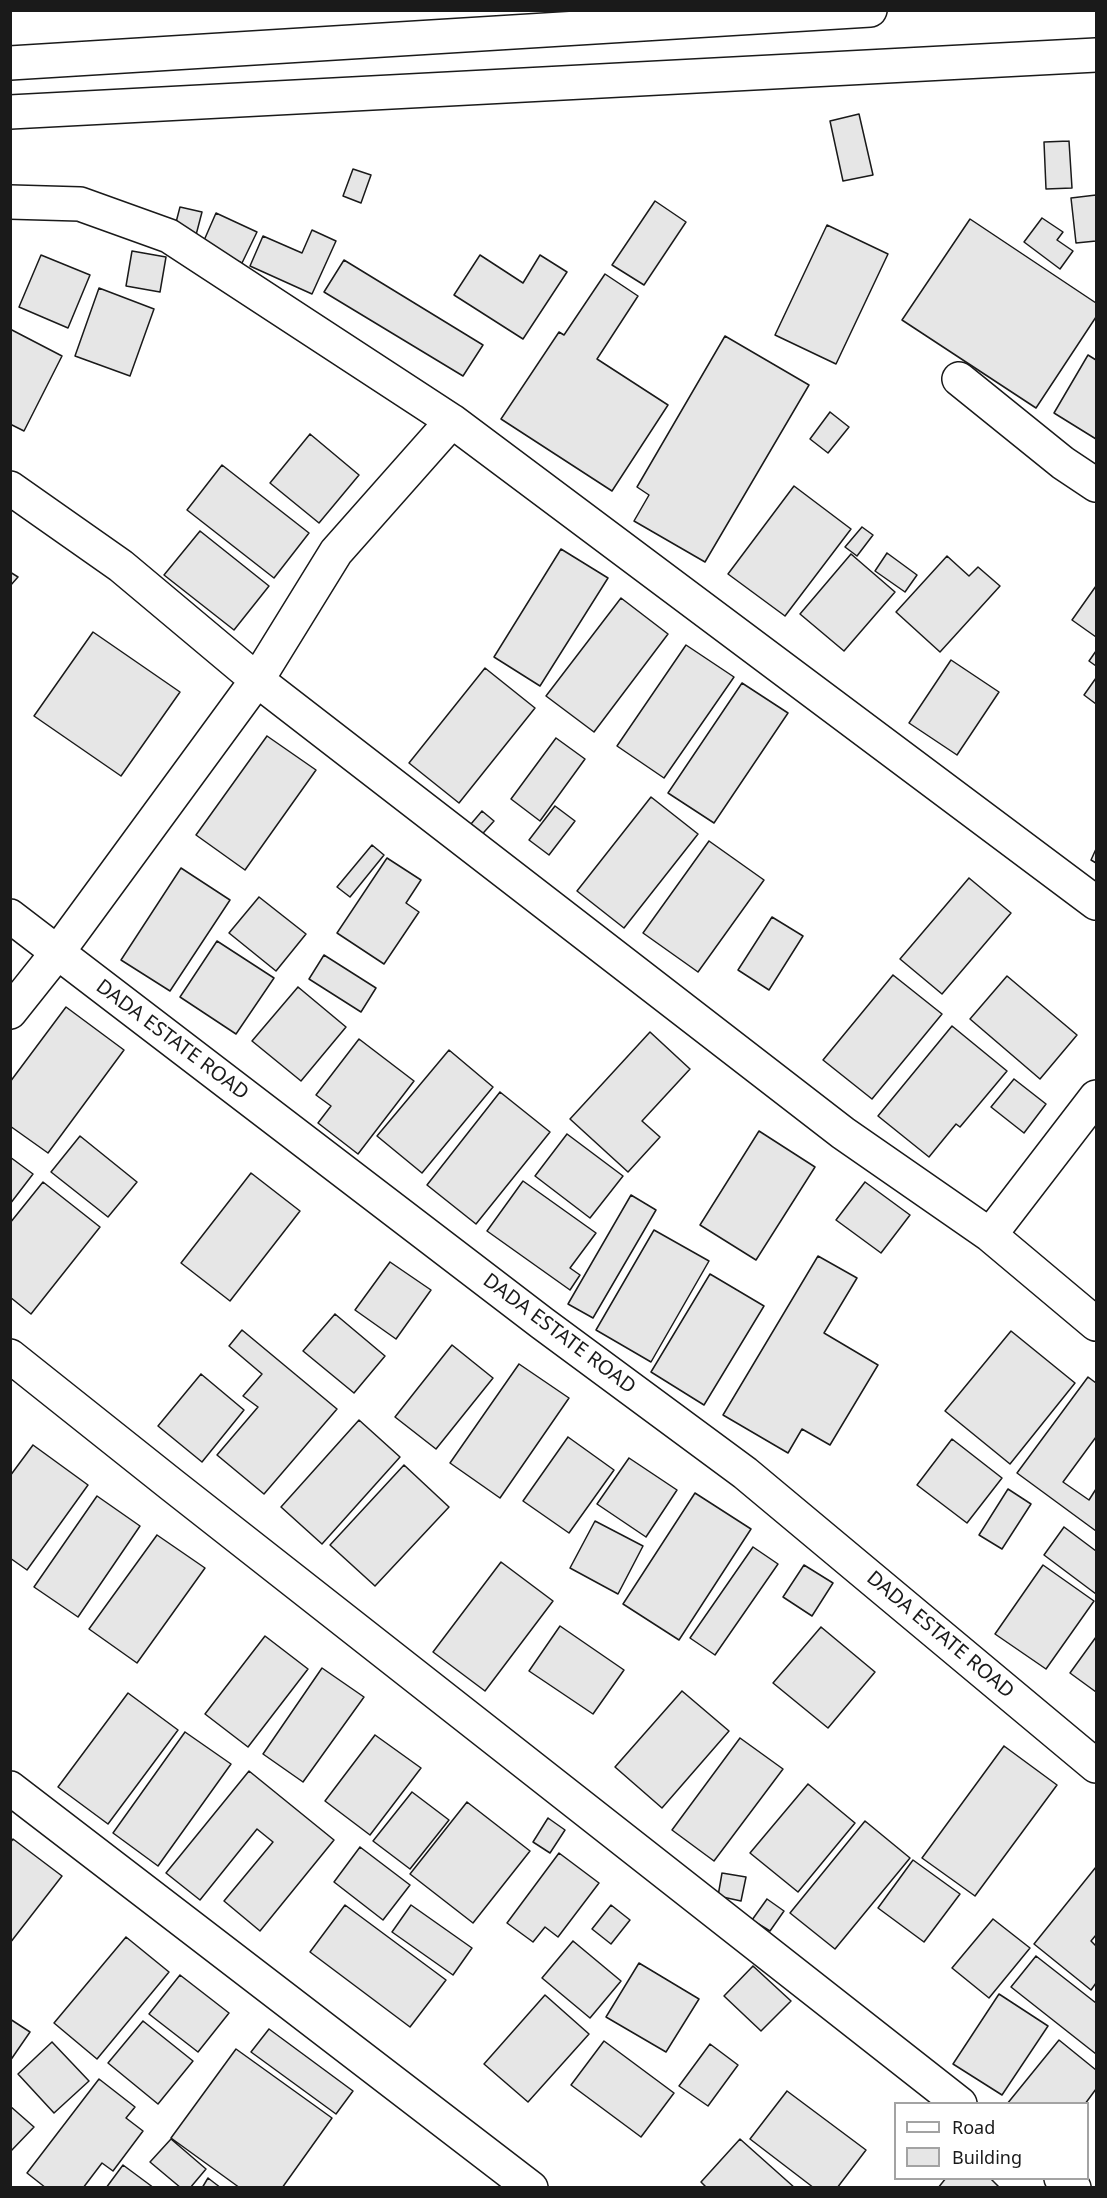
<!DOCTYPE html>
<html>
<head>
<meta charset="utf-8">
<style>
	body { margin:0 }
	#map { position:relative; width:1107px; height:2198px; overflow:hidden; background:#fff; font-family:"Noto Sans",sans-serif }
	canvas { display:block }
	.frame { position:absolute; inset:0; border:12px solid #1a1a1a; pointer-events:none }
	.legend { position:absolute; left:894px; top:2102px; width:195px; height:78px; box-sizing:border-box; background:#fff; border:2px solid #a3a3a3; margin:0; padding:8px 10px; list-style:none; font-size:18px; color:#1a1a1a }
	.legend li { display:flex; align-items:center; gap:12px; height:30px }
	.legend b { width:30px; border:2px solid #a3a3a3 }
</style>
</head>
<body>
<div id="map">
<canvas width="1107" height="2198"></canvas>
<div class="frame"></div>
<ul class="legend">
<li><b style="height:8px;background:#fff"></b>Road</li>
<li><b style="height:16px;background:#e6e6e6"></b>Building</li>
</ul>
</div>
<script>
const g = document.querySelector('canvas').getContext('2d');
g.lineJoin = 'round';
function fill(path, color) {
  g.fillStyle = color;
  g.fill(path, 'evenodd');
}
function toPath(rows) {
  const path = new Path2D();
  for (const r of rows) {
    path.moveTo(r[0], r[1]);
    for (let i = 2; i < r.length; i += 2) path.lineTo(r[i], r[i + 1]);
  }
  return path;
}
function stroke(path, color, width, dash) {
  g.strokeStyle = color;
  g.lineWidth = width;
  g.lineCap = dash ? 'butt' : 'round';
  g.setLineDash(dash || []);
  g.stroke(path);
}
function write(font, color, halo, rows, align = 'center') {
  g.font = font + ' "Noto Sans",sans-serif';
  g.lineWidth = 4.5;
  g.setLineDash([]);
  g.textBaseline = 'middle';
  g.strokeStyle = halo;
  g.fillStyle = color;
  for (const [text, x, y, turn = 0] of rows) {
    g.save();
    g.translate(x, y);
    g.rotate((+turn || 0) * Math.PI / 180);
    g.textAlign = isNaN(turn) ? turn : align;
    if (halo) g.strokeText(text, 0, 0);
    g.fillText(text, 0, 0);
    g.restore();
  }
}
const building = toPath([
	[859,114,873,175,843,181,830,121,859,114],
	[1069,141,1072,188,1046,189,1044,142,1069,141],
	[353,169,371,175,361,203,343,196,353,169],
	[1096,195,1096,241,1076,243,1071,198,1096,195],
	[655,201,686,222,644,285,612,265,655,201],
	[180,207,202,212,196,235,174,230,180,207],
	[216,213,257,232,242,263,202,245,216,213],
	[1042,218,1063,232,1057,240,1073,251,1060,269,1024,242,1042,218],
	[970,219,1096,303,1096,317,1036,408,902,320,970,219],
	[827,225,888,254,836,364,775,335,827,225],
	[312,230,336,241,312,294,250,266,263,236,302,253,312,230],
	[132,251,166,257,160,292,126,286,132,251],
	[41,255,90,275,68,328,19,307,41,255],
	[480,255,523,283,540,255,567,272,523,339,454,295,480,255],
	[344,260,483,345,463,376,324,292,344,260],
	[605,274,638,296,597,359,668,405,612,491,501,419,559,332,564,335,605,274],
	[99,288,154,309,130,376,75,356,99,288],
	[10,329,62,356,24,431,10,424,10,329],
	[725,336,809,385,705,562,634,521,649,495,637,487,725,336],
	[1088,355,1096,360,1096,439,1054,413,1088,355],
	[830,412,849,427,828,453,810,439,830,412],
	[310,434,359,475,319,523,270,483,310,434],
	[222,465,309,533,274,578,187,510,222,465],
	[794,486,851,529,785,616,728,574,794,486],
	[862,527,873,535,857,556,845,547,862,527],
	[200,531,269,586,234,630,164,575,200,531],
	[561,549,608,578,540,686,494,657,561,549],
	[887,553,917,575,905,592,875,571,887,553],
	[851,554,895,592,844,651,800,614,851,554],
	[947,556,969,576,978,567,1000,586,940,652,896,612,947,556],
	[10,572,18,577,10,586,10,572],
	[1096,586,1096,637,1072,620,1096,586],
	[621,598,668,634,594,732,546,696,621,598],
	[93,632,180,692,121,776,34,716,93,632],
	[686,645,734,677,664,778,617,746,686,645],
	[1096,651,1096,666,1089,661,1096,651],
	[951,660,999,692,957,755,909,723,951,660],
	[485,668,535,708,459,803,409,763,485,668],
	[1096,678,1096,704,1084,695,1096,678],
	[742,683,788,713,714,823,668,793,742,683],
	[267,736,316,770,245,870,196,835,267,736],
	[556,738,585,759,540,821,511,799,556,738],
	[651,797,698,834,624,928,577,891,651,797],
	[555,806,575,821,549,855,529,840,555,806],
	[482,811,494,821,476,841,465,831,482,811],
	[709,841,764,880,698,972,643,933,709,841],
	[372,845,384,855,350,897,337,887,372,845],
	[1096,849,1096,863,1091,860,1096,849],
	[387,858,421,880,406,903,419,912,384,964,337,933,387,858],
	[181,868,230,900,170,991,121,960,181,868],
	[969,878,1011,913,942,994,900,959,969,878],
	[259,897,306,934,276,971,229,933,259,897],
	[772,917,803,936,769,990,738,970,772,917],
	[217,941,274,978,236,1034,180,997,217,941],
	[324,955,376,988,361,1012,309,979,324,955],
	[893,975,942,1014,872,1099,823,1060,893,975],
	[1007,976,1077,1035,1040,1079,970,1019,1007,976],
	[298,987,346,1027,301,1081,252,1041,298,987],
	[66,1007,124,1050,48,1153,10,1126,10,1082,66,1007],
	[952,1026,1007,1071,960,1127,956,1124,929,1157,878,1116,952,1026],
	[650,1032,690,1069,642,1121,660,1137,628,1172,570,1119,650,1032],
	[359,1039,414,1081,358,1154,318,1123,331,1106,316,1095,359,1039],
	[449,1050,493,1087,422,1173,377,1136,449,1050],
	[1014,1079,1046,1104,1024,1133,991,1107,1014,1079],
	[500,1092,550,1132,476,1224,427,1185,500,1092],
	[759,1131,815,1167,756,1260,700,1225,759,1131],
	[567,1134,623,1176,590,1218,535,1176,567,1134],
	[80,1136,137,1182,108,1217,51,1172,80,1136],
	[10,1157,33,1174,10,1204,10,1157],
	[251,1173,300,1211,230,1301,181,1263,251,1173],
	[523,1181,596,1233,570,1268,580,1275,570,1290,487,1231,523,1181],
	[43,1182,100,1227,31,1314,10,1297,10,1223,43,1182],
	[865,1182,910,1215,881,1253,836,1220,865,1182],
	[631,1195,656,1210,593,1318,568,1304,631,1195],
	[654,1230,709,1261,651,1362,596,1330,654,1230],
	[818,1256,857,1278,824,1333,878,1365,830,1445,802,1429,788,1453,723,1415,818,1256],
	[390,1262,431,1290,396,1339,355,1310,390,1262],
	[710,1274,764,1306,704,1405,651,1372,710,1274],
	[335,1314,385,1356,354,1393,303,1351,335,1314],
	[242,1330,337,1409,264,1494,217,1455,258,1407,243,1396,262,1374,229,1346,242,1330],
	[1011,1331,1075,1383,1010,1464,945,1411,1011,1331],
	[452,1345,493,1378,436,1449,395,1417,452,1345],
	[519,1364,569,1398,500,1498,450,1463,519,1364],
	[201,1374,244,1410,202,1462,158,1426,201,1374],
	[1088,1377,1096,1383,1096,1437,1063,1482,1089,1500,1096,1489,1096,1531,1017,1473,1088,1377],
	[359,1420,400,1457,322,1544,281,1507,359,1420],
	[568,1437,614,1470,569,1533,523,1501,568,1437],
	[952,1439,1002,1478,967,1523,917,1485,952,1439],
	[33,1445,88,1485,27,1570,10,1558,10,1476,33,1445],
	[629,1458,677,1490,646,1537,597,1504,629,1458],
	[404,1465,449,1507,375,1586,330,1545,404,1465],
	[1008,1489,1031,1504,1002,1549,979,1535,1008,1489],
	[695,1493,751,1529,679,1640,623,1604,695,1493],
	[97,1496,140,1526,78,1617,34,1587,97,1496],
	[595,1521,643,1546,618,1594,570,1568,595,1521],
	[1064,1527,1096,1551,1096,1594,1044,1555,1064,1527],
	[157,1535,205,1568,137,1663,89,1629,157,1535],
	[753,1547,778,1564,715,1655,690,1638,753,1547],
	[501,1562,553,1601,485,1691,433,1652,501,1562],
	[804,1565,833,1583,812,1616,783,1597,804,1565],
	[1043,1565,1094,1601,1046,1669,995,1634,1043,1565],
	[560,1626,624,1670,593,1714,529,1671,560,1626],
	[821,1627,875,1672,828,1728,773,1683,821,1627],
	[265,1636,308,1669,248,1747,205,1714,265,1636],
	[1096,1637,1096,1692,1070,1673,1096,1637],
	[322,1668,364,1697,303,1782,263,1754,322,1668],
	[682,1691,729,1731,662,1808,615,1767,682,1691],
	[128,1693,178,1730,108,1824,58,1787,128,1693],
	[185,1732,231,1764,158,1866,113,1833,185,1732],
	[375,1735,421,1768,370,1835,325,1801,375,1735],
	[740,1738,783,1769,714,1861,672,1830,740,1738],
	[1004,1746,1057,1785,975,1896,922,1858,1004,1746],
	[249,1771,334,1840,260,1931,224,1901,273,1842,257,1829,200,1900,166,1873,249,1771],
	[808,1784,855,1823,798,1892,750,1853,808,1784],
	[412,1792,449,1820,410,1869,373,1841,412,1792],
	[467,1802,530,1851,473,1923,410,1874,467,1802],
	[548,1818,565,1830,550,1853,533,1842,548,1818],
	[865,1821,910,1858,835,1949,790,1913,865,1821],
	[13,1839,62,1876,10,1943,10,1843,13,1839],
	[360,1847,410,1885,383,1920,334,1882,360,1847],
	[559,1853,599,1883,558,1937,545,1927,533,1942,507,1923,559,1853],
	[913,1860,960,1894,924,1942,878,1908,913,1860],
	[1096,1867,1096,1935,1091,1941,1096,1946,1096,1983,1091,1990,1034,1944,1096,1867],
	[722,1873,746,1877,741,1901,718,1896,722,1873],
	[767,1899,784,1911,770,1931,752,1920,767,1899],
	[345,1905,446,1980,410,2027,310,1952,345,1905],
	[411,1905,472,1948,453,1975,392,1932,411,1905],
	[611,1905,630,1920,611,1944,592,1929,611,1905],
	[993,1919,1030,1948,989,1998,952,1968,993,1919],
	[126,1937,169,1972,97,2059,54,2023,126,1937],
	[573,1941,621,1981,590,2018,542,1978,573,1941],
	[1036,1956,1096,2003,1096,2054,1011,1987,1036,1956],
	[639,1963,699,1999,666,2052,606,2017,639,1963],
	[753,1966,791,2001,761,2031,724,1996,753,1966],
	[180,1975,229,2013,198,2052,149,2014,180,1975],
	[999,1994,1048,2026,1002,2095,953,2064,999,1994],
	[545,1995,589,2034,528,2102,484,2064,545,1995],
	[10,2019,30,2032,10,2061,10,2019],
	[143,2021,193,2061,158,2104,108,2063,143,2021],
	[269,2029,353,2091,336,2114,251,2052,269,2029],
	[1059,2040,1096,2070,1096,2089,1085,2104,1007,2104,1059,2040],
	[604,2041,674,2093,641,2137,571,2085,604,2041],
	[52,2042,89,2081,54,2113,18,2074,52,2042],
	[710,2044,738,2065,708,2106,679,2086,710,2044],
	[236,2049,332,2118,282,2188,240,2188,171,2138,236,2049],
	[99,2079,135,2107,126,2118,143,2131,113,2171,102,2163,83,2188,46,2188,27,2173,99,2079],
	[787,2091,866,2150,837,2188,814,2188,750,2139,787,2091],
	[10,2106,34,2127,10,2152,10,2106],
	[171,2139,206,2169,190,2188,181,2188,150,2162,171,2139],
	[740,2139,795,2188,707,2188,701,2182,740,2139],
	[123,2165,154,2188,106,2188,123,2165],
	[208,2178,221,2188,202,2188,208,2178],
	[946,2178,990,2178,1000,2188,938,2188,946,2178]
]);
const minor = toPath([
	[10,202,80,204,169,236,452,421],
	[959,379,1063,463,1096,485],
	[10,488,121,566,257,680,843,1133,990,1235,1096,1324],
	[10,916,542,1323,745,1473,1096,1766],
	[10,1012,57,953,257,680,336,552,452,421,1096,903],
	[990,1235,1096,1097],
	[10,1356,172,1485,960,2104],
	[10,1788,531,2188],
	[1061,2178,1074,2188]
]);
const highway = toPath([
	[10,63,870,10],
	[10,112,1096,55]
]);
const streetNames = [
	["DADA ESTATE ROAD",172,1040,37],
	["DADA ESTATE ROAD",559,1334,37],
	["DADA ESTATE ROAD",940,1635,40]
];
fill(building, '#e6e6e6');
stroke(building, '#1a1a1a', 1.5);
stroke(minor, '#1a1a1a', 36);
stroke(highway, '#1a1a1a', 36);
stroke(minor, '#fff', 33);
stroke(highway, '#fff', 33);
write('20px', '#1a1a1a', '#fff', streetNames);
</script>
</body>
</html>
